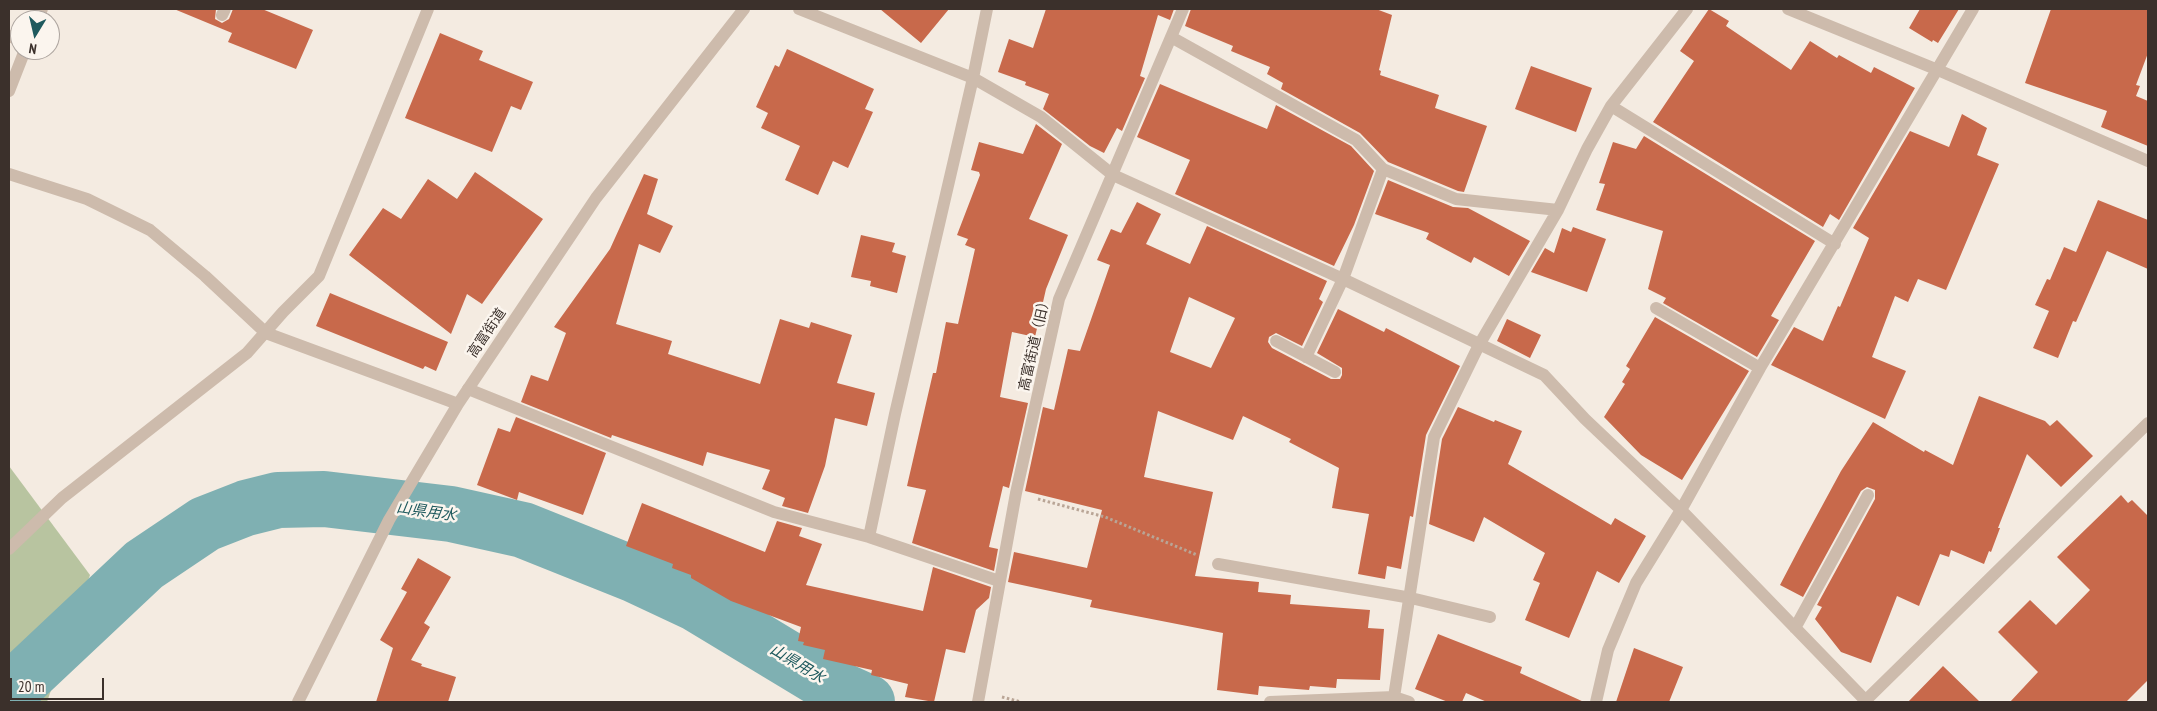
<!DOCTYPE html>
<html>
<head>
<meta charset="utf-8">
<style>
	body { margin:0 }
	#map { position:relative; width:2157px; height:711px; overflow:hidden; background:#f4ebe1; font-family:"PT Sans Narrow",sans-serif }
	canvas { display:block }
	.frame { position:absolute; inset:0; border:10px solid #3b302b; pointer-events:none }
	.north { position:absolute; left:10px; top:10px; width:50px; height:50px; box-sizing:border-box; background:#fbf5ee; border:1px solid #aea6a0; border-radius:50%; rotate:189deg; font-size:14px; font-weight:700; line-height:20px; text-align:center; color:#3b302b }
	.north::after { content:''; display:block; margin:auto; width:18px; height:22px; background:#1f5a5e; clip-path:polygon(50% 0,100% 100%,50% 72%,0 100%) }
	.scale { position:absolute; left:10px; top:678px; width:94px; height:22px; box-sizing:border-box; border:2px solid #3b302b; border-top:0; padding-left:6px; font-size:15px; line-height:18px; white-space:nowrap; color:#3b302b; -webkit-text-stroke:4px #fbf5ee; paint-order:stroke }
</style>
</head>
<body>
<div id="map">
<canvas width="2157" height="711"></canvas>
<div class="frame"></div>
<div class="north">N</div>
<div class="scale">20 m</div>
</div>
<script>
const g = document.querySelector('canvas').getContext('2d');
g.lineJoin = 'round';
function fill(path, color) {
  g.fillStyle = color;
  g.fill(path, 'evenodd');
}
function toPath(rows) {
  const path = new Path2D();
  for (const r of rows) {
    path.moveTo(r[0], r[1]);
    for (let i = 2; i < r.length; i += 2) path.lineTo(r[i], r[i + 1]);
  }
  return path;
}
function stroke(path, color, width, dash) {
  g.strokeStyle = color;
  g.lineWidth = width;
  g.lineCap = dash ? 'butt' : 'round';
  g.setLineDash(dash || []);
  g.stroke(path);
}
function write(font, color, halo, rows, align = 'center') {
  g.font = font + ' "PT Sans Narrow","Noto Sans JP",sans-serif';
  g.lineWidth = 5;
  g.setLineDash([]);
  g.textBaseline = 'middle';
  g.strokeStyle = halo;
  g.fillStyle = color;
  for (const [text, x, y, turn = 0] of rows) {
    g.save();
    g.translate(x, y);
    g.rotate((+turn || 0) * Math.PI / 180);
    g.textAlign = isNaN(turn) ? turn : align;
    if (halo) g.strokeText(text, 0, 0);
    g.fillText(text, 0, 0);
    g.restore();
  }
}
const green = toPath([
	[9,466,90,575,47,702,9,702]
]);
const river = toPath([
	[9,692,144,565,205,524,246,508,278,500,324,499,451,514,523,530,633,574,697,604,836,688,867,702]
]);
const building = toPath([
	[174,9,216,9,215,19,222,23,229,19,233,9,262,9,313,30,296,69,228,42,232,33],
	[880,9,949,9,921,43],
	[1046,9,1174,9,1170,20,1158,15,1140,76,1145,78,1122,131,1117,128,1104,153,1090,146,1043,109,1049,94,1025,85,1026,82,998,72,1009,39,1033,48],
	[1191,9,1376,9,1392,15,1379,70,1381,71,1380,75,1439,95,1435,108,1487,126,1464,192,1458,191,1388,162,1360,133,1281,89,1283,83,1267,74,1270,67,1231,51,1233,46,1185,26],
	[1709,9,1729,21,1726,26,1791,70,1810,41,1837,58,1839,55,1871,73,1874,67,1915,88,1839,220,1830,214,1823,227,1653,122,1694,61,1680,51],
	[1920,9,1959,9,1938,43,1933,40,1932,42,1909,28],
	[2051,9,2148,9,2148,53,2136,85,2140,86,2136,96,2148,101,2148,146,2101,127,2107,111,2025,83],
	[440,33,483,51,479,60,533,82,521,110,511,106,492,152,405,118],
	[787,49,874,89,865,109,873,112,848,168,833,161,818,195,785,180,800,146,761,128,768,113,756,107,775,65,779,67],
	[1531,66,1592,88,1576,132,1515,109],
	[1160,84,1267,129,1276,105,1351,146,1374,171,1354,225,1334,266,1175,194,1190,160,1137,137],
	[1962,114,1987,128,1977,155,1999,164,1946,290,1918,279,1908,302,1895,296,1872,357,1906,371,1885,419,1771,365,1794,327,1823,341,1838,306,1840,307,1869,238,1853,228,1910,131,1949,147],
	[1036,124,1062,144,1029,219,1068,235,1046,289,1035,337,1012,332,1000,397,1028,403,1009,488,1003,486,989,547,998,549,994,571,912,543,926,490,907,486,933,373,936,373,946,322,958,324,975,249,965,245,968,239,957,235,980,175,979,172,971,170,979,142,1023,154],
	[1644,136,1815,241,1771,316,1779,320,1757,357,1663,303,1666,298,1648,289,1663,231,1596,210,1605,184,1599,183,1613,142,1636,149],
	[475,172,543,219,482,304,467,294,451,334,349,255,383,208,401,219,428,179,457,199],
	[644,174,658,179,647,214,673,226,660,253,639,244,616,324,672,341,668,354,760,384,780,319,809,328,811,322,852,335,837,383,875,393,867,426,835,418,825,466,808,513,782,506,785,498,762,489,770,470,707,452,703,466,612,435,611,438,521,402,531,375,548,381,566,333,554,327,610,249],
	[1388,180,1453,207,1468,208,1530,241,1509,276,1474,257,1471,263,1426,239,1429,233,1375,214],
	[2098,200,2148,220,2148,269,2107,251,2076,322,2073,321,2058,358,2033,348,2049,311,2035,305,2047,279,2050,280,2064,247,2076,252],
	[1137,202,1161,214,1146,244,1190,264,1207,226,1327,281,1319,299,1323,302,1302,346,1276,333,1269,337,1268,342,1272,348,1331,379,1340,379,1342,375,1342,368,1317,353,1338,309,1384,332,1386,328,1460,366,1426,435,1413,517,1410,516,1401,569,1387,566,1385,579,1358,574,1369,514,1332,508,1339,468,1289,442,1291,439,1243,416,1233,440,1158,411,1144,477,1213,492,1195,576,1259,582,1258,592,1291,595,1290,604,1370,610,1368,628,1384,629,1380,680,1337,679,1336,688,1310,686,1309,690,1259,686,1258,695,1217,690,1223,633,1090,607,1092,600,1008,582,1014,552,1087,568,1102,510,1025,491,1043,407,1054,410,1068,349,1080,351,1110,265,1097,260,1111,229,1121,233],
	[1189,297,1235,318,1211,368,1170,352],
	[1573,227,1606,239,1587,292,1531,272,1545,248,1554,253,1562,228,1571,232],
	[861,235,895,243,892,252,906,256,897,293,870,286,871,281,851,277],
	[330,293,448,342,436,371,425,366,423,369,316,326],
	[1655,317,1749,371,1682,480,1641,455,1604,417,1625,384,1622,382,1630,369,1626,366],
	[1507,319,1541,335,1530,358,1497,341],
	[1979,396,2045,421,2050,426,2057,420,2093,456,2061,487,2027,454,1998,528,2000,528,1991,552,1989,551,1984,564,1951,550,1949,557,1940,554,1919,606,1897,596,1871,663,1841,652,1815,619,1822,607,1817,605,1875,499,1875,490,1867,487,1861,491,1803,597,1780,585,1802,543,1841,471,1873,422,1924,452,1925,450,1953,465],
	[1458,407,1494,422,1495,420,1522,431,1508,464,1611,525,1615,518,1646,536,1619,583,1597,571,1569,638,1525,620,1540,583,1533,580,1545,553,1484,517,1474,542,1429,524,1442,439],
	[516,417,606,453,583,515,519,492,517,500,477,485,498,428,510,432],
	[2121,495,2128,503,2132,500,2148,516,2148,680,2126,702,2010,702,2038,672,1998,632,2030,600,2056,625,2090,590,2057,557],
	[642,503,765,552,777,521,802,528,799,536,822,544,806,585,923,611,933,567,991,587,989,598,976,610,965,653,946,649,934,702,905,697,908,684,871,675,872,670,823,659,825,650,803,645,804,642,798,641,801,627,731,601,691,578,691,575,672,568,673,564,626,546],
	[418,558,451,577,424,623,430,627,411,660,422,664,421,666,456,677,448,702,376,702,393,648,380,640,407,592,401,589],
	[1438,634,1522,667,1520,673,1584,702,1487,702,1466,693,1462,702,1448,702,1415,689],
	[1634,648,1683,667,1669,702,1616,702],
	[1943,666,1980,702,1908,702]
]);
const path = toPath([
	[1038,499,1105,517,1197,555],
	[1002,697,1021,702]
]);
const minor = toPath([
	[799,9,973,78,1041,117,1113,175,1343,279,1544,375,1585,419,1681,510,1867,702],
	[1788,9,1938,70,2148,161],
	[222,15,225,9],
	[37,20,42,9],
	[9,36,20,40],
	[1171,37,1356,140,1383,169,1343,279,1306,357],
	[9,91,25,50],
	[1611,106,1835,244],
	[1383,169,1456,199,1558,210],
	[1656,308,1760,368],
	[1276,341,1335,372],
	[468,389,774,512,869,537,999,581],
	[869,537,895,414,973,78,987,9],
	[9,549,62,498,247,353,283,312,319,276,428,9],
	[1218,564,1411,598,1490,617],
	[1795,628,1868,495],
	[1394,697,1434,437,1479,345,1558,210,1587,149,1611,106,1687,9],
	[978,702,1016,493,1059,299,1183,9],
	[1270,702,1394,697,1409,702],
	[1596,702,1608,650,1636,583,1681,510,1760,368,1973,9],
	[1864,702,2148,423]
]);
const tertiary = toPath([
	[9,174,87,199,150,230,205,276,266,333,458,404],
	[298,702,389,520,458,404,596,198,744,9]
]);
const streetNames = [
	["高富街道",487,333,-56],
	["高富街道（旧）",1035,343,-77]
];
const waterNames = [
	["山県用水",426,512,8],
	["山県用水",797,664,31]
];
fill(green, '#b8c4a0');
stroke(river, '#7fb0b2', 56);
fill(building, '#c8694b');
stroke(path, '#b9a596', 3, [2.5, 2.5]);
stroke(minor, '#cdbbac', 12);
stroke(tertiary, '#cdbbac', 12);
write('14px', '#3b302b', '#fbf5ee', streetNames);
write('italic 15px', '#1f5a5e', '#fbf5ee', waterNames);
</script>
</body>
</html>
